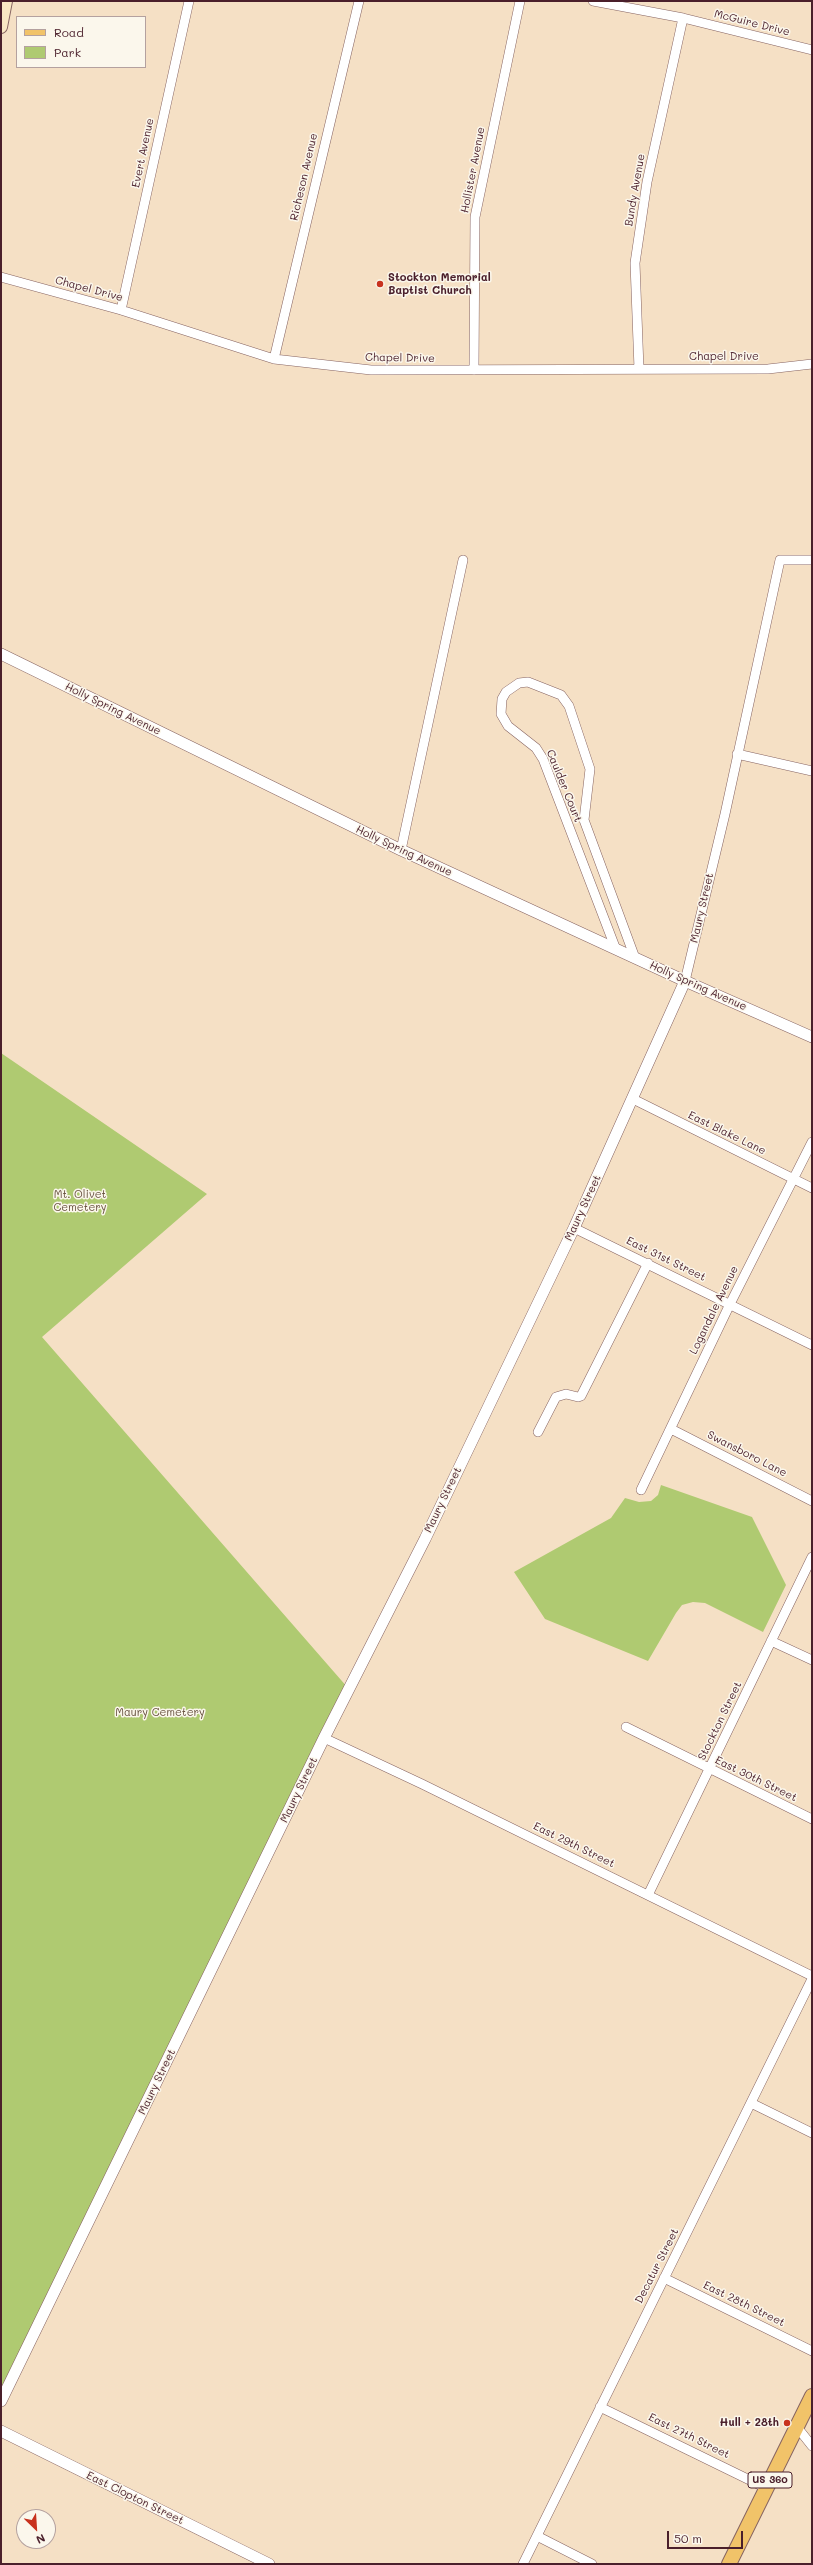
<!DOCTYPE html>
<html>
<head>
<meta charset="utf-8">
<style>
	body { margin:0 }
	#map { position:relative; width:813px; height:2565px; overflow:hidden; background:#f5e0c5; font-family:Mali,sans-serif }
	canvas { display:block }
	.frame { position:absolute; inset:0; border:2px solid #4a1f2b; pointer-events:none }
	.legend { position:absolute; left:16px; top:16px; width:130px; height:52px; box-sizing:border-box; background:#fbf7ec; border:1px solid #b4a19f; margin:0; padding:5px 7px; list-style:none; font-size:12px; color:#4a1f2b }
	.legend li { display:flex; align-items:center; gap:8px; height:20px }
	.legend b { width:20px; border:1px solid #b4a19f }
	.north { position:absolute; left:16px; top:2509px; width:40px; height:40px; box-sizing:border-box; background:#fbf7ec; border:1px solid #b4a19f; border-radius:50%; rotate:155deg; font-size:11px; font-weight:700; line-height:16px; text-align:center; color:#4a1f2b }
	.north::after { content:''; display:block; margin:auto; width:14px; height:18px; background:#c8321e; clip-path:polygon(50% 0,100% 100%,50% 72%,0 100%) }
	.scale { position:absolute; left:667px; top:2531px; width:76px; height:18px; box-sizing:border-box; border:2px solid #4a1f2b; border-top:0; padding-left:5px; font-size:12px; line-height:14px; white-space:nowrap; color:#4a1f2b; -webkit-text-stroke:3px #fbf7ec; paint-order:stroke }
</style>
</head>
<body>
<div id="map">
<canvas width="813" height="2565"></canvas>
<div class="frame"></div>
<ul class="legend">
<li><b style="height:5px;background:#f1c369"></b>Road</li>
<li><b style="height:11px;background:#afca71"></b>Park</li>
</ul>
<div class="north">N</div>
<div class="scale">50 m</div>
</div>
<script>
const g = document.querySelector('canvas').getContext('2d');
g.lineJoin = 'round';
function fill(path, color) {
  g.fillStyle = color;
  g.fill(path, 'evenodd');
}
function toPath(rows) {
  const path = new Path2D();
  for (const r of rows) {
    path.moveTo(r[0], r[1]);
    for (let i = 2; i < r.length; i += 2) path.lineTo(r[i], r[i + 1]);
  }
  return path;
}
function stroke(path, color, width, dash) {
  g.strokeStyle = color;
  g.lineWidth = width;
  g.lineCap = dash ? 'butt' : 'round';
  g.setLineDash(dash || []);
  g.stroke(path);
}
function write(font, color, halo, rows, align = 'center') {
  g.font = font + ' Mali,sans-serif';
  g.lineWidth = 3;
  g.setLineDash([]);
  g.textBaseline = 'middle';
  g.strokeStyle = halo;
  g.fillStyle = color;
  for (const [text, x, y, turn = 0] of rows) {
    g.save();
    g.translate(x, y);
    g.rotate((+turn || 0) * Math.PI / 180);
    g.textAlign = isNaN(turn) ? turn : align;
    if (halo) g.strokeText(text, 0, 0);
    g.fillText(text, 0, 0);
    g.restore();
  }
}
const green = toPath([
	[1,1053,207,1194,42,1337,348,1688,1,2399],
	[661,1485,752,1517,786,1585,763,1632,705,1603,693,1602,682,1605,676,1613,648,1661,545,1619,514,1572,611,1518,625,1498,639,1502,651,1501,658,1495]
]);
const minor = toPath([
	[593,1,683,18,812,50],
	[1,277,121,310,274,359,371,370,768,369,812,364],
	[121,310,189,1],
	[274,359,359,1],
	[639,369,635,263,647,182,683,18],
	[474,370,475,217,520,1],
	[737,754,812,771],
	[401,850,463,560],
	[615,947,543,759,536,748,508,726,501,714,502,699,506,692,519,683,528,682,561,695,569,706,590,769,584,820,635,958],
	[685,981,725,814,780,560,812,560],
	[633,1099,812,1188],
	[574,1228,812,1345],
	[671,1429,812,1501],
	[538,1432,556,1397,566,1394,578,1397,581,1396,648,1263],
	[641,1490,730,1304,812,1142],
	[771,1641,812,1660],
	[626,1727,812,1819],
	[324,1738,422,1784,812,1976],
	[648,1895,812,1557],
	[751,2103,812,2133],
	[664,2278,812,2351],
	[600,2407,766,2488],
	[797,2427,812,2446],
	[537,2536,592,2564],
	[523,2564,812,1979]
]);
const tertiary = toPath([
	[1,654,401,850,685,981,812,1037],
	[1,2401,324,1738,425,1539,574,1228,685,981],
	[1,2431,269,2564]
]);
const secondary = toPath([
	[1,27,6,1]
]);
const primary = toPath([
	[729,2564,812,2396]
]);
const markers = [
	[380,284,4,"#c8321e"],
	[787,2423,4,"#c8321e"]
];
const shields = [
	[770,2480,44]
];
const shieldNames = [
	["US 360",770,2480]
];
const streetNames = [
	["McGuire Drive",752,23,14],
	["Evert Avenue",143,153,-78],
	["Hollister Avenue",473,170,-79],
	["Richeson Avenue",304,177,-77],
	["Bundy Avenue",635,190,-80],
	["Chapel Drive",89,289,15],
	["Chapel Drive",724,357],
	["Chapel Drive",400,358,1],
	["Holly Spring Avenue",113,709,26],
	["Caulder Court",564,786,68],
	["Holly Spring Avenue",404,851,25],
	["Maury Street",702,908,-77],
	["Holly Spring Avenue",698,986,24],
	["East Blake Lane",727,1133,26],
	["Maury Street",583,1208,-65],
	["East 31st Street",666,1259,26],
	["Logandale Avenue",714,1310,-64],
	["Swansboro Lane",747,1454,27],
	["Maury Street",443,1500,-64],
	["Stockton Street",720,1721,-64],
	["East 30th Street",756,1779,26],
	["Maury Street",299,1790,-64],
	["East 29th Street",574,1845,26],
	["Maury Street",157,2082,-64],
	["Decatur Street",657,2266,-63],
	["East 28th Street",744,2304,26],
	["East 27th Street",689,2436,26],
	["East Clopton Street",135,2498,26]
];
const poiNames = [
	["Stockton Memorial",388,278],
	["Baptist Church",388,291],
	["Hull + 28th",779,2423,"right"]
];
const parkNames = [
	["Mt. Olivet",80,1195],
	["Cemetery",80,1208],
	["Maury Cemetery",160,1713]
];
fill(green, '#afca71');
stroke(minor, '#866361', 10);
stroke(tertiary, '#866361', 12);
stroke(secondary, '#866361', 14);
stroke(primary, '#866361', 16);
stroke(minor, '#fff', 9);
stroke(tertiary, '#fff', 11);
stroke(secondary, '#f9e7c3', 12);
stroke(primary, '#f1c369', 14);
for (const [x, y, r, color] of markers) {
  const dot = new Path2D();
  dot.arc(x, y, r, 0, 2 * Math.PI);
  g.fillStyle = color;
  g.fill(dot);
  stroke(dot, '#fbf7ec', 1.5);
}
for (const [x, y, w] of shields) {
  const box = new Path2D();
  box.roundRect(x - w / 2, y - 8, w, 16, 3);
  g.fillStyle = '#fbf7ec';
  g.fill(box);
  stroke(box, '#4a1f2b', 1);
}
write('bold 10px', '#4a1f2b', null, shieldNames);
write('11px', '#4a1f2b', '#fbf7ec', streetNames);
write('bold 11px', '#4a1f2b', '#fbf7ec', poiNames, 'left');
write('11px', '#685240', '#fbf7ec', parkNames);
</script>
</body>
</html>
